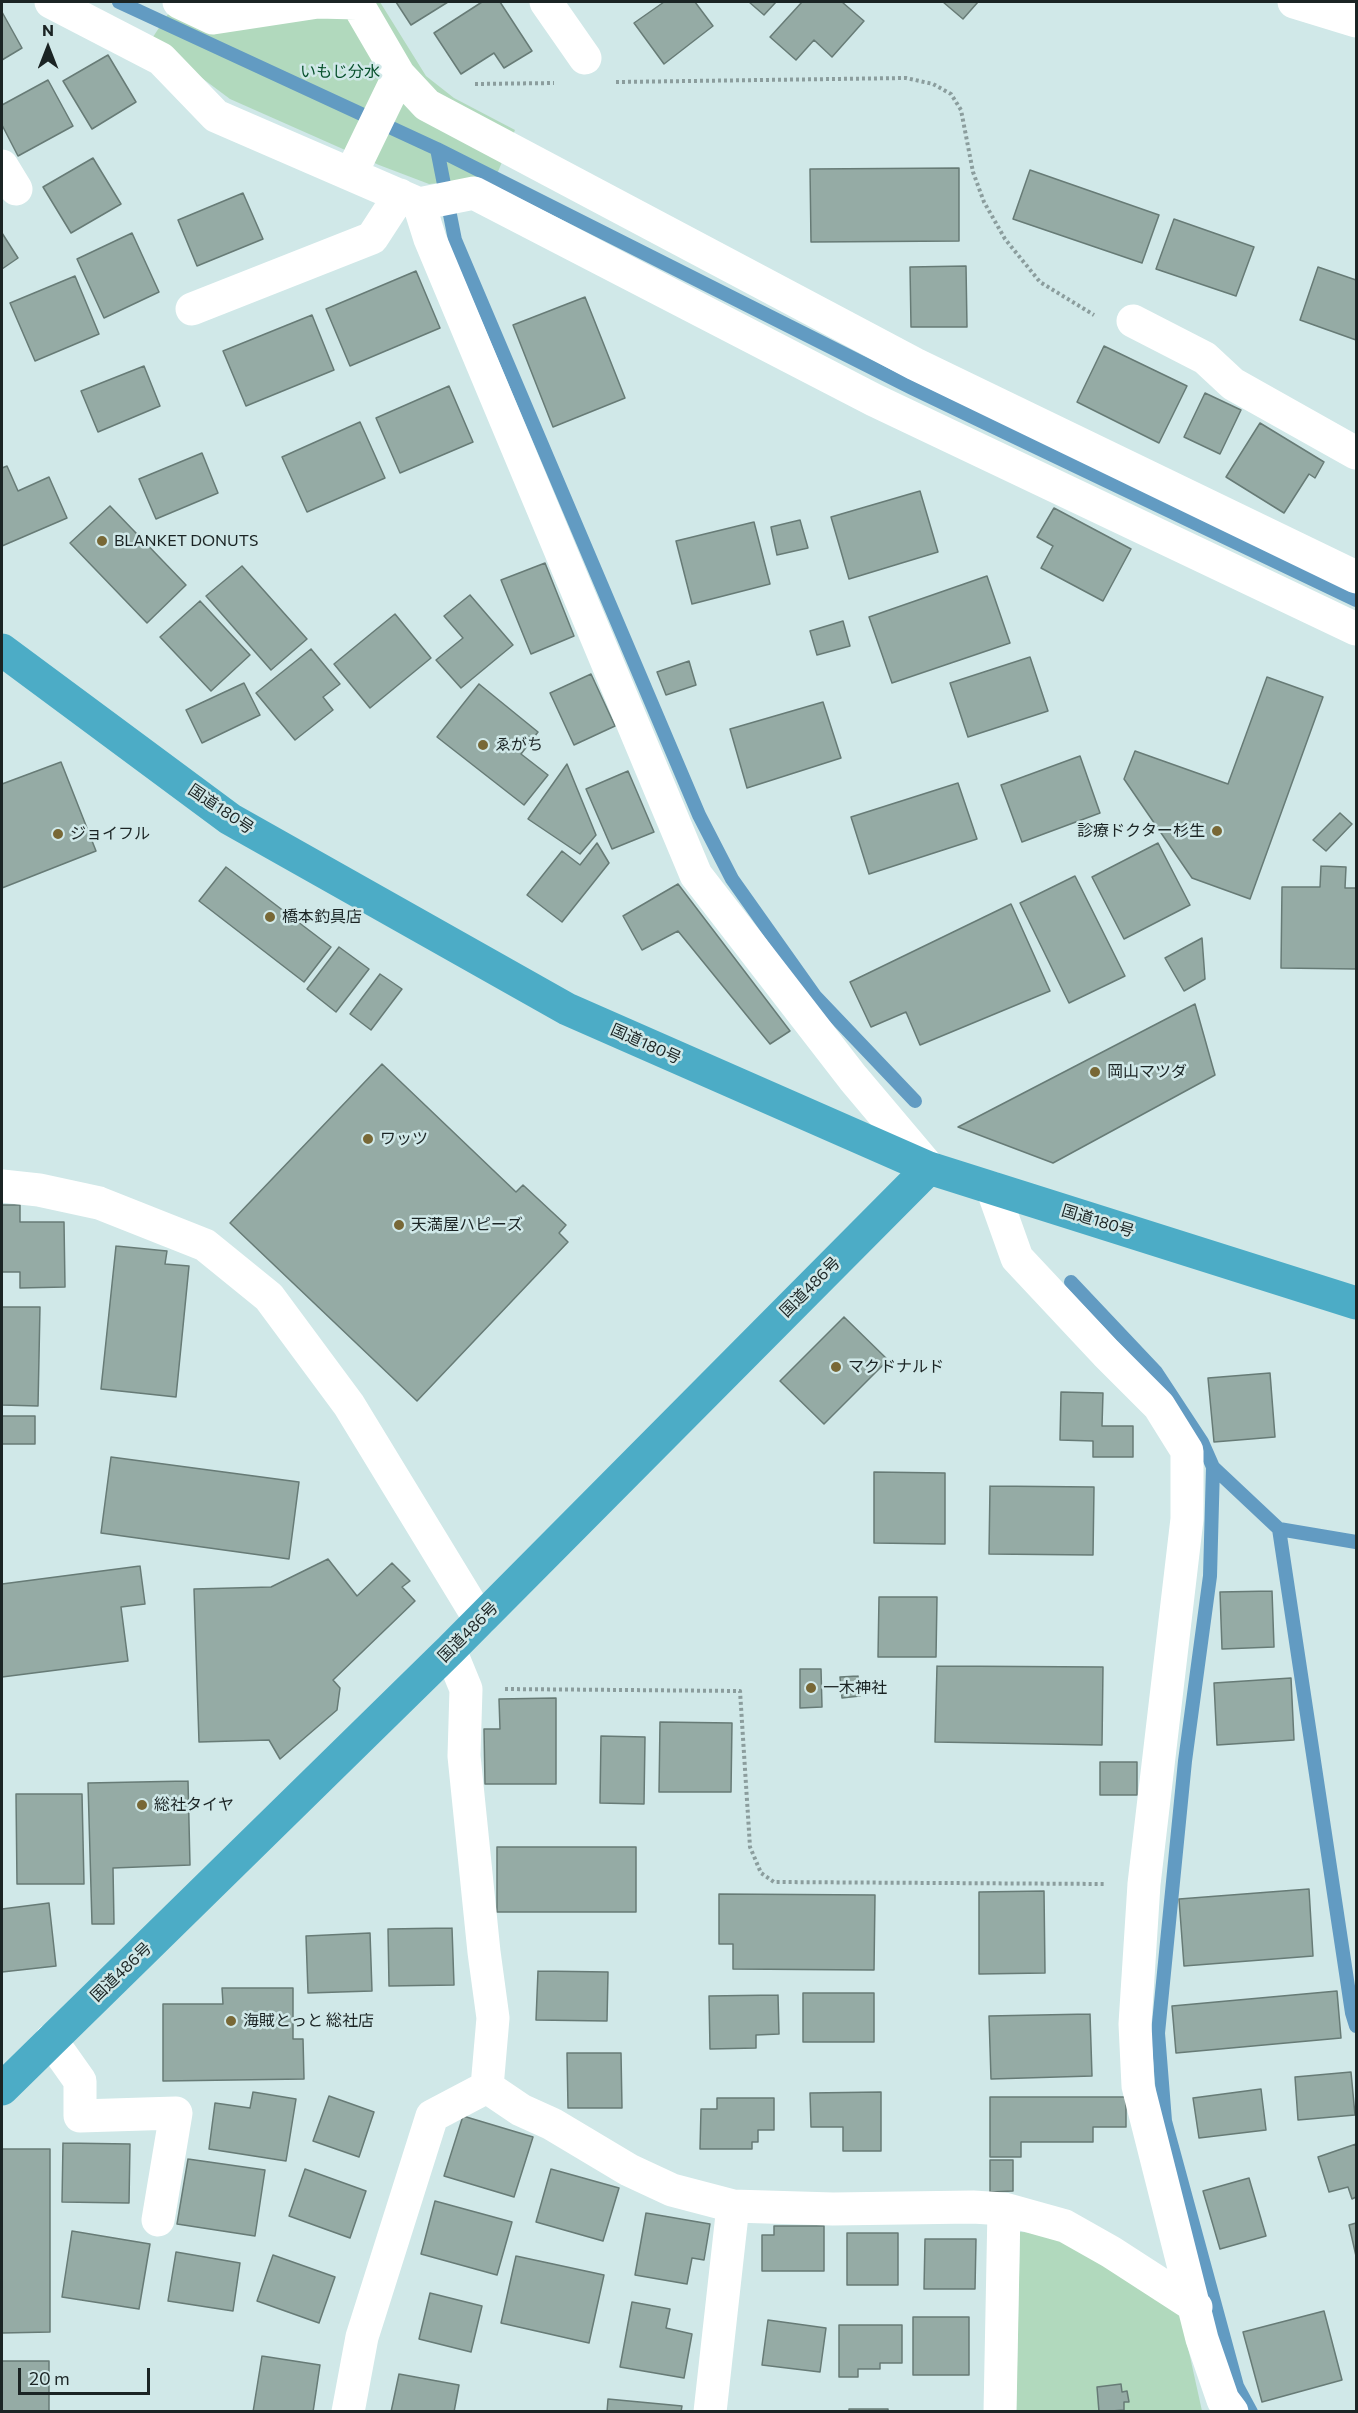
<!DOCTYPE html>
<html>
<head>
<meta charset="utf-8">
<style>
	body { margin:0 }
	#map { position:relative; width:1358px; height:2413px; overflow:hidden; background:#d0e8e8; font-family:Commissioner,sans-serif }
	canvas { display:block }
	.frame { position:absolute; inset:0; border:3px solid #1b2424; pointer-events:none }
	.north { position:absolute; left:18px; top:18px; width:60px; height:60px; -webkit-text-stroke:4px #d0e8e8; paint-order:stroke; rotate:0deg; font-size:16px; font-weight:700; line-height:24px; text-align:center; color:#1b2424 }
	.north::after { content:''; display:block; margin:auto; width:21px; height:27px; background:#1b2424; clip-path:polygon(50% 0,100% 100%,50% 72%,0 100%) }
	.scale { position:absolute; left:18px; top:2368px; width:132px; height:27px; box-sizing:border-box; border:3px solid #1b2424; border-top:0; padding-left:8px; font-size:18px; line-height:21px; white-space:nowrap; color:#1b2424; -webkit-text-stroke:4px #d0e8e8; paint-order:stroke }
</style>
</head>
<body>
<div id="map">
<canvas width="1358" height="2413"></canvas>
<div class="frame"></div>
<div class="north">N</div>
<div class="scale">20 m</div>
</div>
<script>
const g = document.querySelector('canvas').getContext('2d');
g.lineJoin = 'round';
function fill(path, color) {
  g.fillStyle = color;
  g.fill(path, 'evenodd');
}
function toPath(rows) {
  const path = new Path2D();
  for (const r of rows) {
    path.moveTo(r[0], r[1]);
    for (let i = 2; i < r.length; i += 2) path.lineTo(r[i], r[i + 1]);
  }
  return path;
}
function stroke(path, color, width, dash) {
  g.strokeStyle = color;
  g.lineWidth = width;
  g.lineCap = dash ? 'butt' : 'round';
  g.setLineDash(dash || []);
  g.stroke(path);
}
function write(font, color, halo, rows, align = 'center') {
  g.font = font + ' Commissioner,"Noto Sans JP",sans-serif';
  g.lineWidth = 5;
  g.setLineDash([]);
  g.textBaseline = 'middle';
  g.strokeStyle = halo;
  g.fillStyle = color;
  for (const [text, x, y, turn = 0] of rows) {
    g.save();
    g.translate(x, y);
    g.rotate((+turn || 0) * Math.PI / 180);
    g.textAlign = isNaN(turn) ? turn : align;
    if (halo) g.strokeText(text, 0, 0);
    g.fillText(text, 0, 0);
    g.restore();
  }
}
const green = toPath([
	[176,2,380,2,426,76,454,98,515,130,493,184,479,179,429,184,379,165,230,99,151,40],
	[1020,2232,1055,2233,1178,2302,1202,2411,1016,2412]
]);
const stream = toPath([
	[119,2,437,149,912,388,1356,600],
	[437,149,455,240,699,815,732,879,815,996,915,1101],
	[1071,1282,1156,1372,1202,1442,1213,1467,1210,1576,1185,1761,1158,2033,1165,2121,1237,2386,1251,2412],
	[1213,1467,1279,1529,1352,2013,1356,2026],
	[1279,1529,1356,1542]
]);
const building = toPath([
	[396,2,448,2,411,25,396,2],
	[482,2,500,2,532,51,504,68,494,53,461,74,434,33,482,2],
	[664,2,695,2,713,26,664,64,634,23,664,2],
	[749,2,776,2,764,15,749,2],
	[802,2,842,2,864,21,832,57,814,40,796,60,770,37,802,2],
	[943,2,978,2,963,19,943,2],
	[2,12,22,48,2,60,2,12],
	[108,55,136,102,92,129,63,81,108,55],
	[48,80,73,126,18,156,2,125,2,105,48,80],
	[93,158,121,204,71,233,43,187,93,158],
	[959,168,959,241,811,242,810,169,959,168],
	[1030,170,1159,215,1142,263,1013,219,1030,170],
	[243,193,263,239,197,266,178,220,243,193],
	[1174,219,1254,247,1236,296,1156,269,1174,219],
	[2,233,18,258,2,269,2,233],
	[132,233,159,292,104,318,77,259,132,233],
	[966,266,967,327,911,327,910,267,966,266],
	[1318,267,1356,280,1356,340,1300,320,1318,267],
	[416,271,440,328,350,366,326,309,416,271],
	[75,276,99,334,35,361,10,303,75,276],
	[585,297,625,398,553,427,513,325,585,297],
	[312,315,334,370,246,406,223,351,312,315],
	[1104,346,1187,386,1159,443,1077,402,1104,346],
	[144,366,160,406,98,432,81,391,144,366],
	[449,386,473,442,400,473,376,418,449,386],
	[1205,393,1241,410,1220,454,1184,437,1205,393],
	[360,422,385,478,307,512,282,457,360,422],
	[1260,423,1324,462,1315,478,1309,474,1284,513,1226,477,1260,423],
	[202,453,218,493,156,519,139,479,202,453],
	[7,466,18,491,49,477,67,518,2,546,2,468,7,466],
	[920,491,938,552,849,579,831,517,920,491],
	[110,506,186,585,147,623,70,543,110,506],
	[1054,508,1131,549,1103,601,1041,568,1053,546,1037,537,1054,508],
	[800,520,808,548,777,555,771,527,800,520],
	[754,522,770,584,692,604,676,541,754,522],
	[545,563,574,636,531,654,501,580,545,563],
	[242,566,307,639,271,670,206,596,242,566],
	[987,576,1010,643,892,683,869,617,987,576],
	[470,595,513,645,461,688,436,660,463,638,444,616,470,595],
	[200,601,250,655,211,691,160,637,200,601],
	[395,614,431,658,370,708,334,664,395,614],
	[843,621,850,646,817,655,810,631,843,621],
	[311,649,340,684,323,697,333,710,295,740,256,693,311,649],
	[1030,657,1048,711,968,737,950,683,1030,657],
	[689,661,696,685,666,695,657,672,689,661],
	[591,674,615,726,574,745,550,693,591,674],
	[1267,677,1323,697,1250,899,1192,878,1124,779,1135,751,1228,784,1267,677],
	[244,683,260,715,202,743,186,710,244,683],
	[479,684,538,732,521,754,548,775,524,805,437,737,479,684],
	[823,702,841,758,747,788,730,729,823,702],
	[1080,756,1100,813,1022,842,1001,785,1080,756],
	[61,762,96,851,2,888,2,784,61,762],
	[567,764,596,835,580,854,528,819,567,764],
	[628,771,654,832,612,849,586,789,628,771],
	[958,783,977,839,869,874,851,817,958,783],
	[1340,813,1352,824,1326,851,1313,840,1340,813],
	[597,843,609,863,562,922,527,895,562,851,580,865,597,843],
	[1158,843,1190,905,1124,939,1092,877,1158,843],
	[1321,866,1346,867,1345,888,1356,888,1356,969,1281,968,1282,887,1320,887,1321,866],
	[226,867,331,947,304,982,199,901,226,867],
	[1075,876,1125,976,1069,1003,1020,903,1075,876],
	[678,884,790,1031,770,1044,678,931,642,950,623,916,678,884],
	[1011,904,1050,991,920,1045,906,1012,871,1027,850,982,1011,904],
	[1202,938,1205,979,1184,991,1165,958,1202,938],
	[339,947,369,969,336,1012,307,989,339,947],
	[380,974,402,989,371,1030,350,1014,380,974],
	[1195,1004,1215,1075,1053,1163,958,1127,1195,1004],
	[382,1064,516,1192,523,1185,566,1225,559,1233,568,1242,417,1401,230,1223,382,1064],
	[2,1205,20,1205,20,1222,64,1222,65,1287,20,1288,20,1272,2,1272,2,1205],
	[116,1246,167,1251,165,1264,189,1266,176,1397,101,1389,116,1246],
	[2,1307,40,1307,38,1406,2,1405,2,1307],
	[844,1317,888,1360,824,1424,780,1381,844,1317],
	[1270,1373,1275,1437,1214,1442,1208,1378,1270,1373],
	[1061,1392,1103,1393,1102,1426,1133,1426,1133,1457,1093,1457,1093,1441,1060,1440,1061,1392],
	[2,1416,35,1416,35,1444,2,1444,2,1416],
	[111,1457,299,1482,289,1559,101,1533,111,1457],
	[874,1472,945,1473,945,1544,874,1543,874,1472],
	[990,1486,1094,1487,1093,1555,989,1554,990,1486],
	[328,1559,357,1596,392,1563,410,1581,402,1587,415,1601,333,1680,340,1688,337,1710,280,1759,269,1740,199,1742,194,1589,271,1587,328,1559],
	[140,1566,145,1604,121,1607,128,1661,2,1677,2,1584,140,1566],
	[1272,1591,1274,1647,1222,1649,1220,1592,1272,1591],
	[879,1597,937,1597,936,1657,878,1657,879,1597],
	[937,1666,1103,1667,1102,1745,935,1742,937,1666],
	[800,1669,821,1669,822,1707,800,1708,800,1669],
	[858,1676,860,1696,842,1698,840,1677,858,1676],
	[1291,1678,1294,1740,1217,1745,1214,1683,1291,1678],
	[556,1698,556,1784,485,1784,484,1729,500,1729,499,1699,556,1698],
	[660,1722,732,1723,731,1792,659,1792,660,1722],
	[601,1736,645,1737,644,1804,600,1803,601,1736],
	[1100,1762,1137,1762,1137,1795,1100,1795,1100,1762],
	[188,1781,190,1865,113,1868,114,1924,92,1924,88,1783,188,1781],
	[16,1794,82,1794,84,1884,17,1884,16,1794],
	[497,1847,636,1847,636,1912,497,1912,497,1847],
	[1309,1889,1313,1956,1184,1966,1179,1899,1309,1889],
	[1044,1891,1045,1973,979,1974,979,1892,1044,1891],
	[719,1894,875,1895,874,1970,733,1969,733,1944,719,1944,719,1894],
	[49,1903,56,1966,2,1972,2,1909,49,1903],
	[452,1928,454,1985,389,1986,388,1929,452,1928],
	[370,1933,372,1991,308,1993,306,1936,370,1933],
	[538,1971,608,1972,607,2021,536,2020,538,1971],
	[222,1988,293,1988,293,2039,303,2039,304,2079,163,2081,163,2004,223,2004,222,1988],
	[1337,1991,1341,2038,1176,2053,1172,2006,1337,1991],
	[803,1993,874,1993,874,2042,803,2042,803,1993],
	[778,1995,779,2034,756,2035,756,2048,710,2049,709,1996,778,1995],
	[1090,2014,1092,2076,991,2079,989,2016,1090,2014],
	[567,2053,621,2053,622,2108,568,2108,567,2053],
	[1351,2072,1355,2115,1298,2120,1295,2077,1351,2072],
	[1261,2089,1266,2130,1199,2138,1193,2098,1261,2089],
	[253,2092,296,2099,286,2161,209,2149,215,2103,250,2108,253,2092],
	[881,2092,881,2151,843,2151,843,2127,811,2127,810,2093,881,2092],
	[329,2096,374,2112,359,2157,313,2141,329,2096],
	[990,2097,1126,2097,1126,2127,1093,2127,1093,2142,1021,2142,1021,2157,990,2157,990,2097],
	[717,2098,774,2098,774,2130,758,2130,758,2142,752,2142,752,2149,700,2149,701,2109,717,2109,717,2098],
	[463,2116,533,2137,514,2197,444,2176,463,2116],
	[63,2143,130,2144,129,2203,62,2202,63,2143],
	[1356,2144,1356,2197,1352,2199,1348,2187,1329,2192,1318,2157,1356,2144],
	[2,2149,50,2149,50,2332,2,2333,2,2149],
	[188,2159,265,2170,255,2236,177,2224,188,2159],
	[990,2160,1013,2160,1013,2191,990,2192,990,2160],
	[305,2169,366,2191,350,2238,289,2216,305,2169],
	[551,2169,619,2188,603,2241,536,2222,551,2169],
	[1249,2178,1266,2236,1220,2249,1203,2191,1249,2178],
	[435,2201,512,2222,497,2275,421,2254,435,2201],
	[646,2213,710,2224,704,2260,692,2258,687,2284,635,2275,646,2213],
	[1356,2223,1356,2256,1349,2225,1356,2223],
	[774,2226,824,2226,824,2271,762,2271,762,2235,774,2235,774,2226],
	[72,2231,150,2244,139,2309,62,2297,72,2231],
	[847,2233,898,2233,898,2285,847,2285,847,2233],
	[925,2239,976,2239,975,2289,924,2289,925,2239],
	[176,2252,240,2263,233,2311,168,2301,176,2252],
	[273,2255,335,2277,319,2323,257,2301,273,2255],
	[516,2256,604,2275,589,2343,501,2323,516,2256],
	[430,2293,482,2306,471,2352,419,2339,430,2293],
	[632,2302,670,2309,666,2328,692,2334,684,2378,620,2367,632,2302],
	[1324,2311,1342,2380,1262,2402,1243,2332,1324,2311],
	[913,2317,969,2317,969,2375,913,2375,913,2317],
	[768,2320,826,2328,820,2372,762,2365,768,2320],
	[839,2325,902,2325,902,2363,880,2363,880,2369,858,2369,858,2377,839,2377,839,2325],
	[262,2356,320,2365,313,2412,253,2412,262,2356],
	[2,2361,49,2361,49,2412,2,2412,2,2361],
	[399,2374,459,2385,454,2412,391,2412,399,2374],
	[1121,2384,1122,2392,1127,2391,1129,2402,1124,2402,1124,2410,1099,2412,1097,2387,1121,2384],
	[608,2399,682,2406,681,2412,607,2412,608,2399],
	[849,2409,888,2409,888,2412,849,2412,849,2409]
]);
const path = toPath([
	[616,82,906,78,933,84,951,94,961,110,973,172,984,202,1005,239,1040,282,1094,315],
	[475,84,554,83],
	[505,1689,740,1691,750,1847,761,1873,774,1882,1105,1884]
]);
const minor = toPath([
	[51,2,161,59,216,116,419,204,474,193,874,400,1356,629],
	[179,2,213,18,318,2,357,3,399,75,427,105,915,364,1356,577],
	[546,2,585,58],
	[1294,2,1356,21],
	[2,166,16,189],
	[351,174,399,75],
	[419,204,430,239,696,875,853,1078,929,1168],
	[192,309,372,238,400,195],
	[1133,321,1205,358,1233,384,1356,453],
	[2,1186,39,1190,99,1203,205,1245,269,1297,349,1405,480,1620],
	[992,1188,1017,1258,1106,1353,1159,1406,1187,1451,1187,1519,1144,1884,1135,2024,1138,2086,1202,2339,1223,2400,1232,2412],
	[450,1650,466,1689,464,1756,484,1952,493,2018,487,2087,521,2110,552,2124,629,2170,672,2190,733,2206,833,2209,973,2207,1004,2209,1065,2226,1111,2252,1196,2307],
	[51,2040,80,2081,80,2116,176,2113,158,2220],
	[348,2412,362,2337,432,2116,487,2087],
	[710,2412,733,2206],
	[1000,2412,1004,2209]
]);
const highway = toPath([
	[2,650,230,819,567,1009,929,1168,1356,1303],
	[2,2089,450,1650,929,1168]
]);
const markers = [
	[102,541,6,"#786836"],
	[483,745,6,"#786836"],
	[1217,831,6,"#786836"],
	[58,834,6,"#786836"],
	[270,917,6,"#786836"],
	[1095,1072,6,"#786836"],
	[368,1139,6,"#786836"],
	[399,1225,6,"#786836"],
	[836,1367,6,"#786836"],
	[811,1688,6,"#786836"],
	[142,1805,6,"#786836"],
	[231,2021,6,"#786836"]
];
const parkNames = [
	["いもじ分水",340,72]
];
const poiNames = [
	["BLANKET DONUTS",114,541],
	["ゑがち",495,745],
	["診療ドクター杉生",1205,831,"right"],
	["ジョイフル",70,834],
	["橋本釣具店",282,917],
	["岡山マツダ",1107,1072],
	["ワッツ",380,1139],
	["天満屋ハピーズ",411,1225],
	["マクドナルド",848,1367],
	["一木神社",823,1688],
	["総社タイヤ",154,1805],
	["海賊とっと 総社店",243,2021]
];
const streetNames = [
	["国道180号",221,809,34],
	["国道180号",646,1044,24],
	["国道180号",1098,1221,17],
	["国道486号",810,1287,-45],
	["国道486号",468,1632,-45],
	["国道486号",121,1972,-44]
];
fill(green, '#b1d9bd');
stroke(stream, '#629bc2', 14);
fill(building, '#95aba5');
stroke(building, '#677b76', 1.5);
stroke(path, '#8b9d9d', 4, [3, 3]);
stroke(minor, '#fff', 33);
stroke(highway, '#4cacc6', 33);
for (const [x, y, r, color] of markers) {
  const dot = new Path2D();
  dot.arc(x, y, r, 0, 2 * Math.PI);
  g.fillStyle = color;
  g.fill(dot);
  stroke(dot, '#d0e8e8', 2);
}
write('16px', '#08512d', '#d0e8e8', parkNames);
write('16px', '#1b2424', '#d0e8e8', poiNames, 'left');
write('16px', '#1b2424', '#d0e8e8', streetNames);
</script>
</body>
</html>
